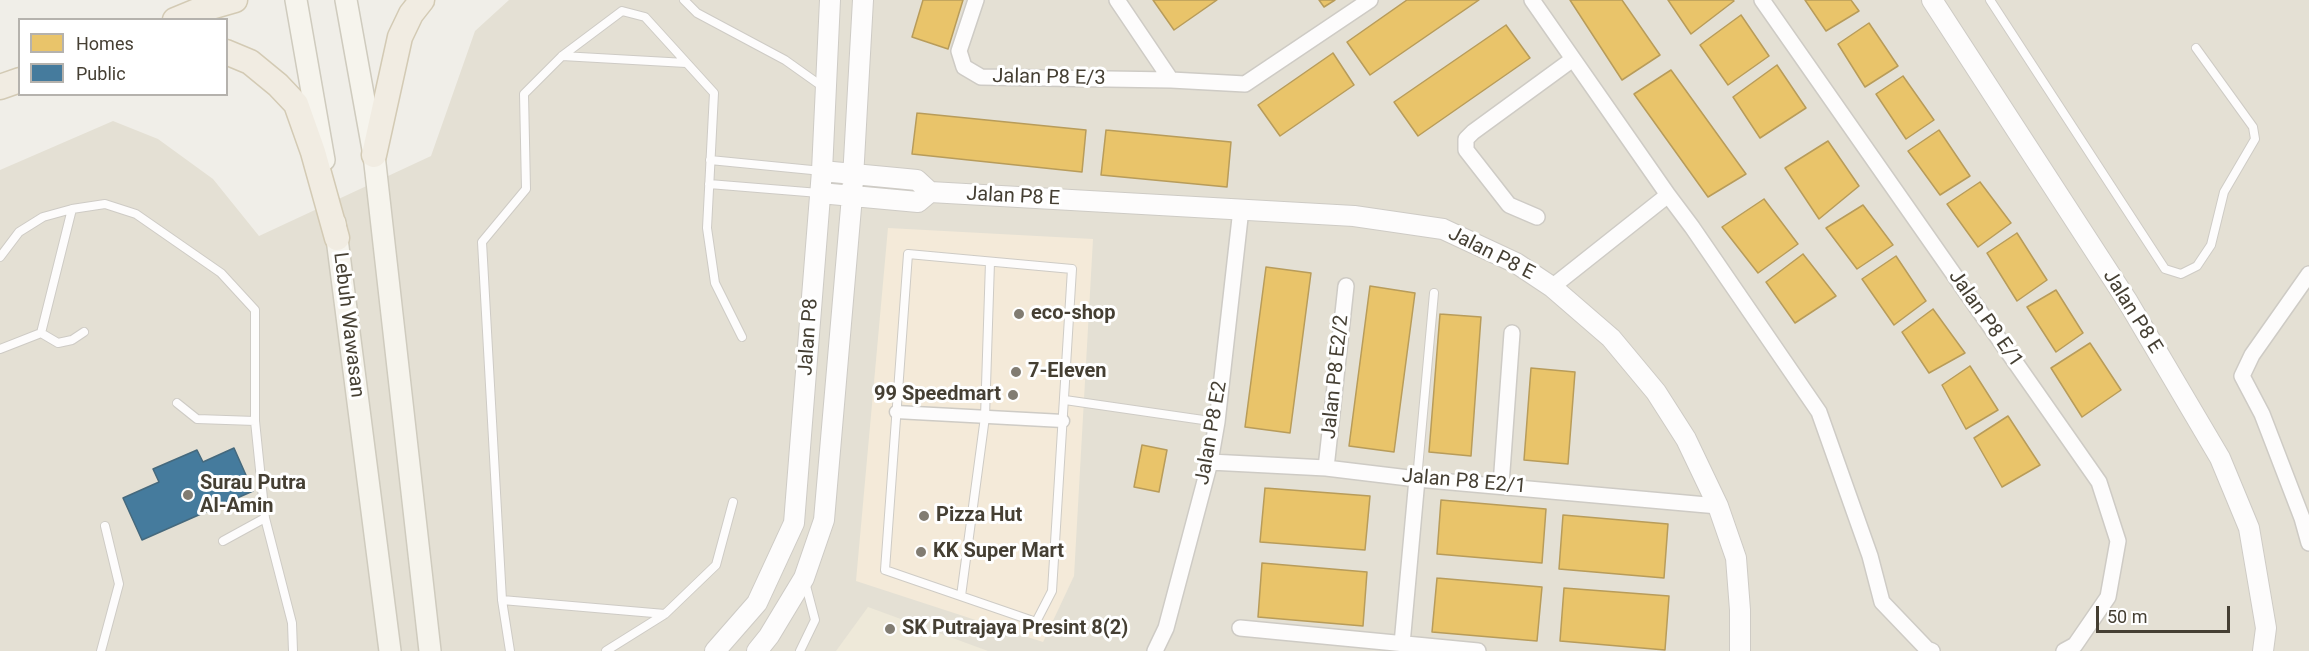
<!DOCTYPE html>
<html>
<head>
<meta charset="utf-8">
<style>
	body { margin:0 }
	#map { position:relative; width:2309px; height:651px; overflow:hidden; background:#f0eee8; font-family:Roboto,sans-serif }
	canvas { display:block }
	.legend { position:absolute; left:18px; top:18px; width:210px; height:78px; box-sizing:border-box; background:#fff; border:2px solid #b5b2ad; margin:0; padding:8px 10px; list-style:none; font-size:18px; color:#453f33 }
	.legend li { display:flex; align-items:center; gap:12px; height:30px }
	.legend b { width:30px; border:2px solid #b5b2ad }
	.scale { position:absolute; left:2096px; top:606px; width:134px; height:27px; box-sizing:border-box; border:3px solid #453f33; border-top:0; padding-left:8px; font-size:18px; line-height:21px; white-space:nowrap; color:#453f33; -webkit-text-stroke:4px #fff; paint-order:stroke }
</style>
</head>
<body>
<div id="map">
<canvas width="2309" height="651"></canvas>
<ul class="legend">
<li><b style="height:16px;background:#e9c46a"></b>Homes</li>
<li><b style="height:16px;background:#457b9d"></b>Public</li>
</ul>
<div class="scale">50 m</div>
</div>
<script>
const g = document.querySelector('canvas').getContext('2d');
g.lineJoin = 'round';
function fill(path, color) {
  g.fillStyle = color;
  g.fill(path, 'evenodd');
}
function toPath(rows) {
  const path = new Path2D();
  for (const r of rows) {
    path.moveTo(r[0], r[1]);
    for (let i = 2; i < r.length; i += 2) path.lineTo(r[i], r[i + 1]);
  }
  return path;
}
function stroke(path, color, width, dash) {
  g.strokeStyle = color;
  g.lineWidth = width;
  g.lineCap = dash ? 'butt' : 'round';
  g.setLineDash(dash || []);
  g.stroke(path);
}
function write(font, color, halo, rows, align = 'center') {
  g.font = font + ' Roboto,sans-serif';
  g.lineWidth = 6;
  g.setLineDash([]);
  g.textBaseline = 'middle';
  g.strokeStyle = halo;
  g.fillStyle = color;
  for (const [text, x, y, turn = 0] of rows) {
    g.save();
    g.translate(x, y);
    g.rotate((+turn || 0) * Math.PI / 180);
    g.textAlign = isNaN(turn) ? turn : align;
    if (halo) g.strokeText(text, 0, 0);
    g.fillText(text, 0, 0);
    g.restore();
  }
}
const residential = toPath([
	[509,0,2309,0,2309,651,0,651,0,170,113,121,158,139,213,179,259,236,431,156,475,31]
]);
const commercial = toPath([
	[888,228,1093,239,1074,576,1043,642,856,581]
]);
const education = toPath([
	[868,607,988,651,836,651]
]);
const homes = toPath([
	[923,0,963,0,948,49,912,37,923,0],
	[1153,0,1217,0,1174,30,1153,0],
	[1319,0,1335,0,1324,7,1319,0],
	[1407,0,1479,0,1370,75,1347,42,1407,0],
	[1570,0,1622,0,1660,55,1622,80,1570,0],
	[1668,0,1733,0,1734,1,1691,34,1668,0],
	[1805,0,1851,0,1859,11,1826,31,1805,0],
	[1741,15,1769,56,1728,85,1700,45,1741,15],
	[1869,23,1898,66,1865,87,1838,44,1869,23],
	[1506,25,1530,58,1418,136,1394,102,1506,25],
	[1333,53,1354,85,1280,136,1258,105,1333,53],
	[1777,65,1806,108,1760,138,1733,97,1777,65],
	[1671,70,1746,174,1708,197,1634,94,1671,70],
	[1903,76,1934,120,1906,139,1876,94,1903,76],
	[917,113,1086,130,1082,172,912,154,917,113],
	[1106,130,1231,142,1227,187,1101,175,1106,130],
	[1939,130,1970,176,1940,195,1908,151,1939,130],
	[1828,141,1859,186,1819,219,1785,168,1828,141],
	[1980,182,2011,223,1978,247,1947,204,1980,182],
	[1764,199,1798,244,1758,273,1722,227,1764,199],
	[1863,205,1893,245,1857,269,1826,228,1863,205],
	[2017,233,2047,280,2017,301,1987,253,2017,233],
	[1803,254,1836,296,1795,323,1766,282,1803,254],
	[1896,256,1926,301,1894,325,1862,279,1896,256],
	[1266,267,1311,273,1290,433,1245,427,1266,267],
	[1370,286,1415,293,1394,452,1349,446,1370,286],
	[2056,290,2083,333,2056,352,2027,307,2056,290],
	[1933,309,1965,353,1929,373,1902,332,1933,309],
	[1440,314,1481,317,1471,456,1429,452,1440,314],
	[2090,343,2121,390,2082,417,2051,368,2090,343],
	[1970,366,1998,410,1966,429,1942,385,1970,366],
	[1531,368,1575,372,1568,464,1524,460,1531,368],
	[2008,416,2040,465,2002,487,1974,438,2008,416],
	[1142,445,1167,450,1159,492,1134,487,1142,445],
	[1265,488,1370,496,1365,550,1260,542,1265,488],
	[1441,500,1546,509,1542,563,1437,554,1441,500],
	[1563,515,1668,524,1664,578,1559,569,1563,515],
	[1262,563,1367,572,1363,626,1258,617,1262,563],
	[1437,578,1542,587,1537,641,1432,632,1437,578],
	[1564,588,1669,596,1665,650,1560,641,1564,588]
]);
const public = toPath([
	[234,448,253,491,142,540,123,498,159,482,153,469,197,450,203,462,234,448]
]);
const service = toPath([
	[684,0,697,13,785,60,823,87],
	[1990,0,2165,269,2181,274,2197,266,2211,245,2224,192,2255,139,2253,127,2196,48],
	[562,56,686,63],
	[710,160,822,171],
	[709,184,819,193],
	[908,254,1072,269,1052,591,1036,622,885,570,908,254],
	[0,257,19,232,43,217,72,209,105,204,136,214,221,273,255,310,255,421,265,518,292,623,293,651],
	[41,333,58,343,72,340,84,332],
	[0,349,41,333,72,209],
	[1065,400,1217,422],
	[177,403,197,419,255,421],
	[1417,479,1434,293],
	[223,541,265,518],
	[961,596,985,417,990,262],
	[502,600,665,614],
	[101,651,119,584,105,526],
	[510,651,502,600,482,242,526,189,524,94,562,56,622,11,645,17,714,93,707,228,715,283,742,337],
	[606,651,665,614,716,565,733,502],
	[800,651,815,620,805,582]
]);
const pedestrian = toPath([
	[896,412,1063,421]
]);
const minor = toPath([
	[976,0,959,51,964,67,981,77,1171,80,1245,84,1370,0],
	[1117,0,1171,80],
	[1532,0,1668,195,1692,227,1819,412,1870,556,1882,602,1927,649,1932,651],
	[1762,0,2099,482,2118,541,2108,597,2075,645,2064,651],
	[1537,217,1509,205,1466,150,1466,139,1473,132,1573,59],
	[2309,274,2252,355,2242,376,2262,414,2302,518,2309,543],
	[1552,287,1668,195],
	[1210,462,1326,468,1417,479,1718,506],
	[1326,468,1346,286],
	[1501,485,1512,333],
	[1240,628,1478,651],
	[1402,644,1417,479],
	[1155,651,1166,628,1210,462,1217,422,1241,209]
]);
const tertiary = toPath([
	[1932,0,2128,302,2220,458,2249,528,2266,628,2263,651],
	[822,171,917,180,930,192],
	[930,192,1354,216,1443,229,1516,263,1552,287,1611,338,1656,392,1686,439,1718,506,1736,558,1740,610,1740,651],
	[820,193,918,202,930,192],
	[715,651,757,603,794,523,822,171,830,0],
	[757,651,769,636,804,578,824,520,852,196,863,0]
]);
const secondary = toPath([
	[296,0,324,160],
	[346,0,374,155,430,651],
	[335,223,390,651]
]);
const primary = toPath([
	[175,20,197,11,235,0],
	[226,52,250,62,278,85,296,104,313,152,337,238],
	[0,87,20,80],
	[374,155,400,37,411,14,422,0]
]);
const markers = [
	[1019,314,6,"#817c72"],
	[1016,372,6,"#817c72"],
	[1013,395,6,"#817c72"],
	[188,495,6,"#817c72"],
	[924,516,6,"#817c72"],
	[921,552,6,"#817c72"],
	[890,629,6,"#817c72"]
];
const streetNames = [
	["Jalan P8 E/3",1049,78,1],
	["Jalan P8 E",1013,197,3],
	["Jalan P8 E",1491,254,27],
	["Jalan P8 E",2132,312,58],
	["Jalan P8 E/1",1985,319,55],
	["Lebuh Wawasan",348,325,83],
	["Jalan P8",809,337,-86],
	["Jalan P8 E2/2",1336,377,-84],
	["Jalan P8 E2",1212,433,-80],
	["Jalan P8 E2/1",1464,482,5]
];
const poiNames = [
	["eco-shop",1031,314],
	["7-Eleven",1028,372],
	["99 Speedmart",1001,395,"right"],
	["Surau Putra",200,484],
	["Al-Amin",200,507],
	["Pizza Hut",936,516],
	["KK Super Mart",933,552],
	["SK Putrajaya Presint 8(2)",902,629]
];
fill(residential, '#e4e0d4');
fill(commercial, '#f4ead9');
fill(education, '#eee9d9');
fill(homes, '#e9c46a');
stroke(homes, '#b89c5a', 1.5);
fill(public, '#457b9d');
stroke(public, '#45697d', 1.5);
stroke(service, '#cecbc5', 10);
stroke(pedestrian, '#cecbc5', 15);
stroke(minor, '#cecbc5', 18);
stroke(tertiary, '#cecbc5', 22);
stroke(secondary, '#cfcbbe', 24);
stroke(primary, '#d3cab4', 27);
stroke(service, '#fdfcfc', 8);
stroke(pedestrian, '#fdfcfc', 12);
stroke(minor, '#fdfcfc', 15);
stroke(tertiary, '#fdfcfc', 20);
stroke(secondary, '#f6f4ed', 21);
stroke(primary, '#f1ece2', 24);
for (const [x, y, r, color] of markers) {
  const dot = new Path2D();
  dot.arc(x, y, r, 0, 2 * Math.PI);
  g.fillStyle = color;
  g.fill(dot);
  stroke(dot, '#fff', 2);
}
write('20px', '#453f33', '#fff', streetNames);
write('bold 20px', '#453f33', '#fff', poiNames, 'left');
</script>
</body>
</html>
